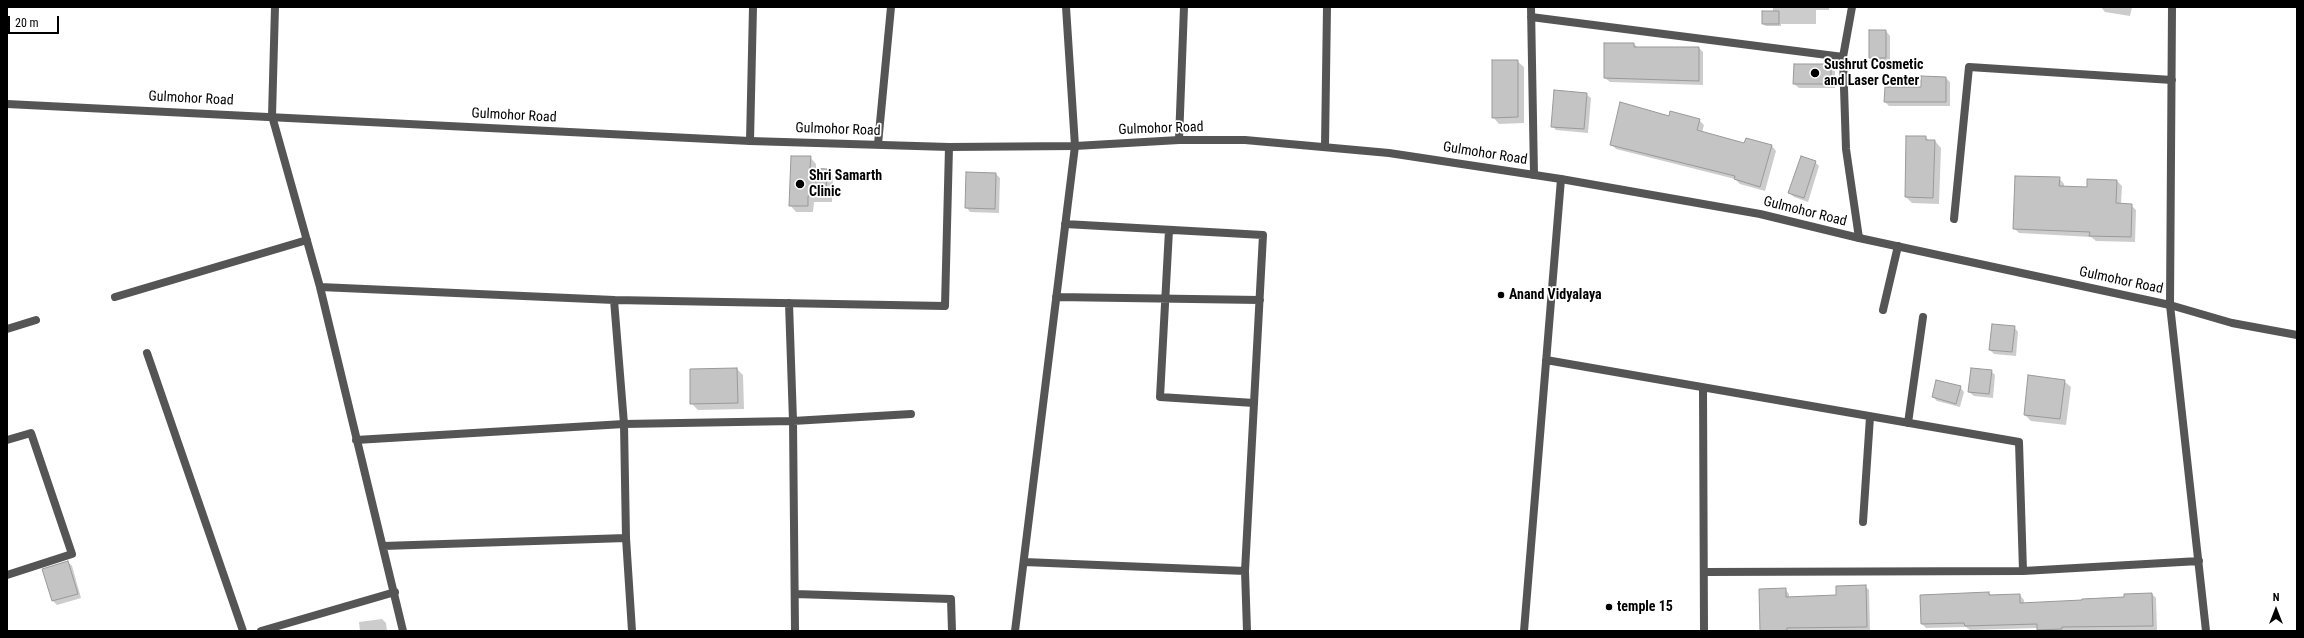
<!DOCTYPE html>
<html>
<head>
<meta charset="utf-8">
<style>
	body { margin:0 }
	#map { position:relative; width:2304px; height:638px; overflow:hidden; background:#fff; font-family:"Roboto Condensed",sans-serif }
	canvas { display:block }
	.frame { position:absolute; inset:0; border:8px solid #000; pointer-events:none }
	.north { position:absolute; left:2256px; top:590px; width:40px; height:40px; -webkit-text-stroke:3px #fff; paint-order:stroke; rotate:0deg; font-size:11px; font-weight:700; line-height:16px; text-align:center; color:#000 }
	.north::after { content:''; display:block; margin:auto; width:14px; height:18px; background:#000; clip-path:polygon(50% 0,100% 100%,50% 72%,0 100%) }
	.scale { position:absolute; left:8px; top:16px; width:51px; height:18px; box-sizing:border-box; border:2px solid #000; border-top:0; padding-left:5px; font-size:12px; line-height:14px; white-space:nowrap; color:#000; -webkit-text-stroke:3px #fff; paint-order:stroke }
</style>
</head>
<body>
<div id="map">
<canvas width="2304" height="638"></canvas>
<div class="frame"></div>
<div class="north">N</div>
<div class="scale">20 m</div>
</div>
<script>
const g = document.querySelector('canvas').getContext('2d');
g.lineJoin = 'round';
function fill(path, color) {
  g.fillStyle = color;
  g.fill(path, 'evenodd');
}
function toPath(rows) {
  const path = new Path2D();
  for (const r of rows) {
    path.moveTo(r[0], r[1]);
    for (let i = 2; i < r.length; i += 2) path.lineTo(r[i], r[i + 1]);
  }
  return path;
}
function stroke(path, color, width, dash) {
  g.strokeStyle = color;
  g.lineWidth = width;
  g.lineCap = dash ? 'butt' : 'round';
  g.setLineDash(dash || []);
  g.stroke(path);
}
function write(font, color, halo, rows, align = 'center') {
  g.font = font + ' "Roboto Condensed",sans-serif';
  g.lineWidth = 3.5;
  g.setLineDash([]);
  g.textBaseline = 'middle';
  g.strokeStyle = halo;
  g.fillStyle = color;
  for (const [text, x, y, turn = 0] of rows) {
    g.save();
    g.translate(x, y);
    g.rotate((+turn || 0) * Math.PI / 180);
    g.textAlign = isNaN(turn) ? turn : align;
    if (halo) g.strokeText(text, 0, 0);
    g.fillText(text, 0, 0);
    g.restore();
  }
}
const shadow = toPath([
	[1773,7,1829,7,1829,10,1816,10,1816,24,1781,24,1781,26,1766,26,1763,24,1773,12],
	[2101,7,2132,7,2130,16,2105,12],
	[1870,31,1886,31,1890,36,1890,62,1874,62,1870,58],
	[1634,44,1638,48,1699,48,1703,52,1703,85,1610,82,1605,78],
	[1517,61,1524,67,1524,123,1499,124,1493,117],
	[1831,65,1835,69,1835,88,1799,88,1794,84],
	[1946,78,1950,82,1950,106,1889,106,1885,102],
	[1586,94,1591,98,1588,133,1556,130,1552,126],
	[1670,117,1699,120,1704,125,1702,132,1745,144,1772,146,1776,151,1765,191,1740,184,1735,179,1616,149,1611,144],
	[1925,137,1930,141,1935,141,1941,148,1939,204,1912,203,1906,197],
	[810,157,816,164,816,169,827,170,833,176,832,202,814,202,813,212,796,212,790,205],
	[1815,162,1819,166,1808,202,1794,197,1789,193],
	[996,174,1000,178,999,213,970,212,966,207],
	[2059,178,2064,184,2064,187,2088,188,2117,181,2122,186,2121,204,2131,205,2136,210,2135,242,2096,241,2091,237,2019,233,2014,228],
	[2014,327,2018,332,2016,356,1994,354,1990,350],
	[737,369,743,375,744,409,698,410,691,403],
	[1991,371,1995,375,1993,398,1974,396,1969,392],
	[2064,381,2071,387,2066,425,2031,421,2025,415],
	[1960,387,1964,392,1960,407,1937,401,1933,397],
	[68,562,72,566,81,598,57,605,53,601],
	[1865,586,1869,590,1870,631,1761,631,1785,589,1789,594,1789,598,1837,596],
	[1989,593,1992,596,2020,595,2024,600,2024,604,2125,598,2152,594,2156,598,2157,630,2039,631,2038,628,1970,630,1966,627,1926,628,1922,624],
	[382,619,386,623,387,631,360,631,359,622]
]);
const building = toPath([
	[1762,11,1779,11,1779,24,1762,24,1762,11],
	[1869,30,1886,30,1886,58,1869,58,1869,30],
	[1604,43,1634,43,1634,47,1699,47,1699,81,1604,78,1604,43],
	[1492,60,1518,60,1518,117,1492,118,1492,60],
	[1794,64,1831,64,1831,84,1793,84,1794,64],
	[1921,76,1946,77,1946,102,1884,102,1885,87,1921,87,1921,76],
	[1554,90,1587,93,1584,129,1551,127,1554,90],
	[1620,102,1669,116,1670,111,1700,119,1697,130,1744,143,1746,138,1772,145,1760,187,1734,179,1735,176,1610,145,1620,102],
	[1906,136,1926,136,1926,140,1935,140,1933,198,1905,197,1906,136],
	[791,156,811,156,810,168,827,169,826,196,808,196,808,206,789,206,791,156],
	[1801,156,1816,161,1804,198,1788,193,1801,156],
	[966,172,996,173,995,209,965,208,966,172],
	[2015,176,2060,177,2059,186,2087,187,2087,179,2117,180,2116,203,2132,204,2131,237,2089,236,2090,232,2013,229,2015,176],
	[1992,324,2015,326,2012,352,1989,350,1992,324],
	[737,368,738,403,690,404,690,369,737,368],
	[1971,368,1992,370,1989,394,1968,392,1971,368],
	[2028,375,2065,380,2060,419,2024,415,2028,375],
	[1936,380,1961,386,1956,404,1932,397,1936,380],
	[68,561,78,594,52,601,42,569,68,561],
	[1866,585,1867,627,1787,628,1787,631,1760,631,1759,589,1786,588,1786,597,1836,595,1836,586,1866,585],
	[1989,592,1989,595,2020,594,2020,603,2082,600,2082,599,2124,597,2124,594,2152,593,2153,626,2062,627,2062,629,2037,630,2037,624,1965,626,1964,623,1921,624,1920,595,1989,592]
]);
const minor = toPath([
	[275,7,272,116,320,287,403,631],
	[1531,7,1534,175],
	[1852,7,1843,57,1846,149,1859,238],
	[2172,7,2170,305,2206,631],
	[1531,17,1843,57],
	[1179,140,1184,7],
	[750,141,753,7],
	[878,144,891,7],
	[1325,146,1327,7],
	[1954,219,1969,67,2172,80],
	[1169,230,1160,397,1254,403],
	[320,287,614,300,945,306,949,147],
	[115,297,307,240],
	[1056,297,1260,300],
	[614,300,624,424,626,538,632,631],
	[789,303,793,421,795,631],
	[1883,310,1898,246],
	[7,329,36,320],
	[147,353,243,631],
	[1546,360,2019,442,2023,571,2199,561],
	[1703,389,1704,631],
	[1908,423,1923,317],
	[7,440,31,433,72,554,7,575],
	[356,440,624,424,793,421,911,414],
	[1863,522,1870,417],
	[383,546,626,538],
	[1024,562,1245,571,1263,235,1065,224],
	[1245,571,1247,631],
	[1704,572,2023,571],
	[795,594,951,599,952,631],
	[261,631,395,592],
	[1015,631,1075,146,1066,7],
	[1524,631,1561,179]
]);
const tertiary = toPath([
	[7,104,750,141,949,147,1075,146,1179,140,1245,140,1389,153,1561,179,1760,214,1859,238,2170,305,2232,323,2297,335]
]);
const markers = [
	[1815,73,5,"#000"],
	[800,184,5,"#000"],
	[1501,295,4,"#000"],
	[1609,607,4,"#000"]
];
const poiNames = [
	["Sushrut Cosmetic",1824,65],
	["and Laser Center",1824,81],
	["Shri Samarth",809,176],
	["Clinic",809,192],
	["Anand Vidyalaya",1509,295],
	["temple 15",1617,607]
];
const streetNames = [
	["Gulmohor Road",191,99,3],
	["Gulmohor Road",514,116,3],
	["Gulmohor Road",1161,129,-2],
	["Gulmohor Road",838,130,2],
	["Gulmohor Road",1485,154,9],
	["Gulmohor Road",1805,212,14],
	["Gulmohor Road",2121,281,12]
];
fill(shadow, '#0003');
fill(building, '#c4c4c4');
stroke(building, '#999', 1);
stroke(minor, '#555', 8);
stroke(tertiary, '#555', 8);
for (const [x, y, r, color] of markers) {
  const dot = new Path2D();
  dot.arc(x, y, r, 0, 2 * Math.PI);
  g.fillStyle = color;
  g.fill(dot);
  stroke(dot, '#fff', 1.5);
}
write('bold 14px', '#000', '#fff', poiNames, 'left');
write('14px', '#000', '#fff', streetNames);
</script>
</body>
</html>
